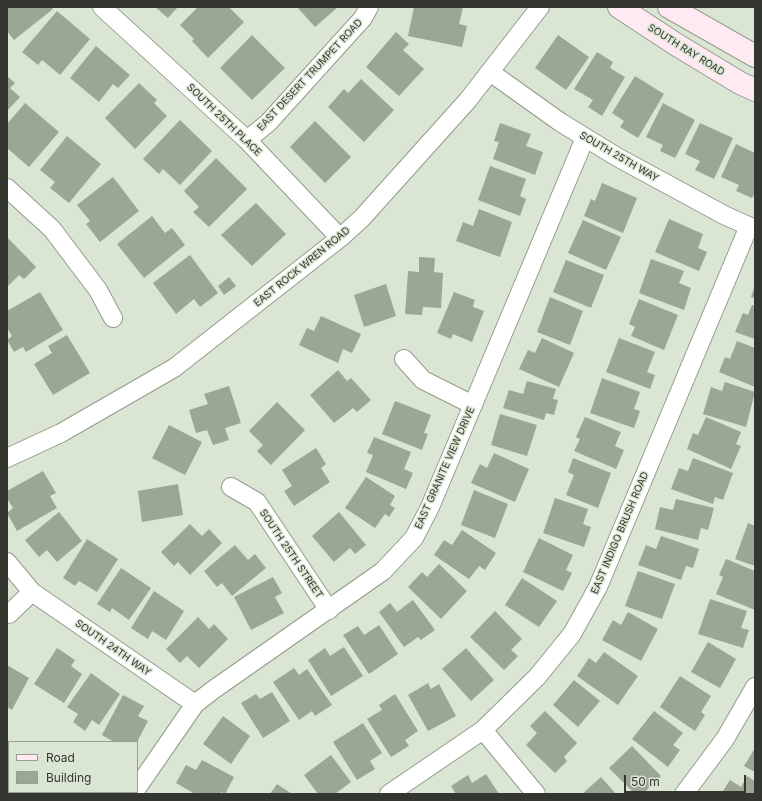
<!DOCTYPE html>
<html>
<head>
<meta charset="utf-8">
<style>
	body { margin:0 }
	#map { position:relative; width:762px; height:801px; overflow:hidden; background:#dae5d3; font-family:Inter,sans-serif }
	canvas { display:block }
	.frame { position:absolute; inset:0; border:8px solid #333730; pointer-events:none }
	.legend { position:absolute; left:8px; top:741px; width:130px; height:52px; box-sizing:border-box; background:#dae5d3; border:1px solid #979f92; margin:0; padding:5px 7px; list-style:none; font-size:12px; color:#333730 }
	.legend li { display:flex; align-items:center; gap:8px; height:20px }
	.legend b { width:20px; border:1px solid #979f92 }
	.scale { position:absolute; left:624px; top:775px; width:122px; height:18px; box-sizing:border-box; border:2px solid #333730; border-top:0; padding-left:5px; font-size:12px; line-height:14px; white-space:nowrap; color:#333730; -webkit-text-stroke:3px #dae5d3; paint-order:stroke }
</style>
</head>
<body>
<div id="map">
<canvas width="762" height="801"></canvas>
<div class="frame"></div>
<ul class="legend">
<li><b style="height:5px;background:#ffeaf3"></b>Road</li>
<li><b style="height:11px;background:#9ca695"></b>Building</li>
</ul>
<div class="scale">50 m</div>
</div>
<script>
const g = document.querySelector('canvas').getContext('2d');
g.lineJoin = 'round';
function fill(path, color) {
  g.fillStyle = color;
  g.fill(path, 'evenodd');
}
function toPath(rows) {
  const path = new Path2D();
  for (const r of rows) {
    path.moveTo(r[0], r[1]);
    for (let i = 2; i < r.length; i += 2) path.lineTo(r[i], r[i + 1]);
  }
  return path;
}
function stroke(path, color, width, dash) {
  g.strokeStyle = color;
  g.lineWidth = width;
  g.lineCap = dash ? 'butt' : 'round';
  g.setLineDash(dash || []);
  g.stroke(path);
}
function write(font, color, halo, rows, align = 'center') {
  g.font = font + ' Inter,sans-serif';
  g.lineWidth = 3;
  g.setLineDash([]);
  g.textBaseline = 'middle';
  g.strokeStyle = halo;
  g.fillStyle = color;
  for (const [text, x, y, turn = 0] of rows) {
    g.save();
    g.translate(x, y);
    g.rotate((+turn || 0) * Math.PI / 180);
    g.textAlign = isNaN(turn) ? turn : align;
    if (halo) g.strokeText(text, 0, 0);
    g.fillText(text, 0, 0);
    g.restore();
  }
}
const building = toPath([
	[7,7,51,7,53,9,14,40,7,31],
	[155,7,178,7,168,18],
	[198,7,229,7,244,22,208,58,192,41,194,39,180,25],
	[297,7,338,7,315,27],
	[414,7,463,7,459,24,467,26,462,47,408,36],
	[57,11,90,39,60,75,42,60,38,65,22,52],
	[396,32,409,44,403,50,424,69,399,96,366,67],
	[252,35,285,68,252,100,220,68],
	[558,35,589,57,566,90,535,68],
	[96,46,130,75,118,88,113,84,99,102,70,78],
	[597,52,613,62,610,68,625,77,602,116,588,107,593,100,574,89],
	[7,76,15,83,10,88,20,97,7,111],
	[635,76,664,94,638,138,620,127,624,121,612,113],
	[361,79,394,110,364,142,328,107,344,89,348,93],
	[139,83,157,100,154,103,167,116,135,149,105,118],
	[25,103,59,132,29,167,7,148,7,124],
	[663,103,695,120,675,158,660,151,663,145,646,137],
	[180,120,212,151,180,185,163,169,159,174,143,159],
	[315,121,351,157,325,183,290,147],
	[500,123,531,134,526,146,543,152,535,175,493,159,499,142,494,141],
	[700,123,733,138,714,179,695,170,700,161,685,154],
	[67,136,101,164,69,203,50,188,55,182,40,170],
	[736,144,755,153,755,193,752,198,736,191,739,185,721,177],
	[216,158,247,189,209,227,193,212,199,207,184,191],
	[490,166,526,179,520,196,526,199,520,216,478,200],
	[113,177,139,211,100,242,86,224,90,221,77,205],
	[602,183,637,198,623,233,584,216,591,199,595,201],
	[256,203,286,234,252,266,221,235],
	[479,209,512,222,500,257,456,241,463,222,473,226],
	[152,216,165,233,172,228,185,245,144,278,117,244],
	[669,219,703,234,698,248,707,252,699,271,655,252],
	[583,220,621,237,606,270,568,253],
	[7,237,36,267,24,279,19,275,7,287],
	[190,255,218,293,200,307,194,299,176,314,153,283],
	[419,257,435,258,434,272,443,273,441,308,423,307,422,315,405,314,408,271,419,272],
	[651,259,684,271,679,283,691,288,684,310,639,293],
	[566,260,604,275,591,308,553,292],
	[229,277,236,286,224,295,218,286],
	[386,284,396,316,364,327,354,295],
	[755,285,755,298,751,297],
	[40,292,63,330,26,352,23,347,14,352,7,340,12,336,7,328,7,311],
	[454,292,475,300,473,307,484,311,472,342,453,334,451,339,437,333],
	[550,297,583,311,570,345,537,332],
	[639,299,678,315,664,350,631,336,635,327,629,324],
	[752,305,755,306,755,339,735,332,743,313,748,315],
	[321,316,361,334,352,353,343,349,338,363,299,345,307,328,314,331],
	[67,335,90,373,53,395,34,364,52,353,48,346],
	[542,338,574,353,559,387,519,369,528,350,535,353],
	[619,338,655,352,647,372,655,375,650,389,606,372],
	[737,341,755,348,755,387,719,372,725,357,730,359],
	[338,370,347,381,351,378,371,400,357,412,353,408,334,423,310,395],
	[602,378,640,392,634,409,640,411,634,428,590,413],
	[527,381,556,389,553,399,558,400,554,415,546,413,544,420,503,408,509,390,523,394],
	[725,382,755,392,746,427,703,414,711,387,722,391],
	[229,386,241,423,225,428,229,440,213,445,207,430,196,433,189,410,208,404,204,394],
	[395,401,431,415,424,433,428,434,422,450,382,434],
	[277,402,305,430,271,465,257,451,263,445,249,431],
	[500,414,537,425,527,456,491,445],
	[585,417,621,432,615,446,624,450,616,469,574,451,580,439,576,437],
	[706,417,741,432,736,444,741,446,731,469,687,449,693,433,698,435],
	[169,425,202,442,185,475,152,458],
	[374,437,411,452,404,469,413,473,406,489,366,472,373,455,367,453],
	[316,448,326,464,321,468,330,482,294,506,284,491,292,486,282,470],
	[494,453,529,469,515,502,471,483,480,464,487,468],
	[573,458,611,473,598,508,566,495,574,475,568,472],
	[693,458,733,473,723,500,715,497,713,504,671,489,679,468,688,471],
	[43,471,56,493,50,496,57,508,17,531,7,513,13,508,7,498,7,491],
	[366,477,395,496,390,505,395,508,389,517,385,514,375,528,345,508],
	[178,484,183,515,142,522,138,491],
	[474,490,508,504,495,538,461,525],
	[555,498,588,509,583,524,591,527,584,547,543,533],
	[676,499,714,508,708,530,701,528,698,540,655,529,660,507,673,510],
	[59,512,82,541,57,562,47,550,39,557,25,540],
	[339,512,366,545,355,554,350,548,334,562,312,536],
	[748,523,755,526,755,566,735,559],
	[190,524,202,536,209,529,222,543,190,575,178,562,174,566,161,552],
	[462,530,496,553,485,570,479,566,469,579,434,555,444,540,452,545],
	[661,536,699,549,693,568,686,566,681,580,638,565,646,545,656,549],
	[539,538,573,555,566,570,572,573,563,591,523,572],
	[87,539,118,559,97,592,79,581,75,586,63,578],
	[235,545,248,560,255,554,266,568,232,596,222,583,217,587,204,571],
	[726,559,755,571,755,610,716,594,723,577,719,575],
	[439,564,467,591,441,619,408,587,422,572,427,577],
	[121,568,151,588,129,620,112,608,110,612,97,604],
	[638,571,675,584,662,619,625,606],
	[273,577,282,593,275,597,284,613,251,630,234,597],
	[522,578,557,601,539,627,505,605],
	[154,591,184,611,166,640,152,631,148,639,131,628],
	[710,599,747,611,741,628,749,630,743,648,698,634],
	[413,600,435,630,421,640,418,637,404,647,379,612,390,603,397,612],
	[495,611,522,639,511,650,518,656,504,670,470,637],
	[628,612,658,629,641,661,602,640,613,620,621,625],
	[198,617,209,629,214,624,228,639,199,668,187,656,180,663,166,649],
	[379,625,398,654,369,674,343,635,358,626,364,635],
	[708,642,736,659,720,688,691,672],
	[344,647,363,676,331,696,308,660,325,648,330,656],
	[57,648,75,660,71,666,82,674,64,703,34,684],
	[466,648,494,680,471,701,442,669],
	[604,652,638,676,618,705,577,676,589,658,596,663],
	[7,665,29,678,12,710,7,707],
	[294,668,299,675,307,669,332,705,315,716,312,711,299,720,273,682],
	[91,673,120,694,99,725,92,720,85,731,73,722,78,714,67,707],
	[680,676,711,696,701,712,705,715,695,731,660,707],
	[574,680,600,701,578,727,553,705],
	[428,683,431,689,439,684,456,716,428,731,408,695],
	[272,692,290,721,263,738,241,703,256,694,260,699],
	[395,694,418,731,405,740,409,746,391,757,367,719,382,710,379,705],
	[123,695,144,706,138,716,148,721,137,742,114,742,102,735],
	[545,711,577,743,564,757,567,761,555,773,526,745,537,733,530,726],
	[654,711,683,733,673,745,680,750,668,767,632,739],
	[223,716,250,736,231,764,203,744],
	[363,723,382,753,370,761,375,769,357,780,333,742],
	[632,746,661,776,643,794,635,794,609,768],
	[755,748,755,772,744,766],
	[331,755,351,782,335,794,318,794,304,775],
	[202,760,234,777,225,794,221,792,220,794,195,794,176,783,186,765,196,770],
	[486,774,499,794,456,794,451,786,468,775,472,783],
	[747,776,755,781,755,794,721,794,730,780,741,787],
	[601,777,616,794,582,794],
	[277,784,292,794,270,794],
	[58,792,100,792,99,794,57,794]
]);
const street = toPath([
	[102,7,247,140,340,238],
	[490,72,560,122,617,157,724,215,755,229],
	[247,140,268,123,363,18,369,7],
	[7,188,52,229,98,290,113,318],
	[404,359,423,380,473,405],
	[7,458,61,433,174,368,340,238,362,218,468,100,540,7],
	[231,487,257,502,329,610],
	[7,562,32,592,195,704],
	[9,614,32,592],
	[483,730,536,794],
	[137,788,195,704,213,690,383,571,414,538,430,507,585,138],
	[389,794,483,730,537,677,572,634,598,587,749,226],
	[684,794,725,739,755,687]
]);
const secondary = toPath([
	[619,7,677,45,740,83,755,90],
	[669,7,755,56]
]);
const streetNames = [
	["SOUTH RAY ROAD",686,50,32],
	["EAST DESERT TRUMPET ROAD",310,75,-47],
	["SOUTH 25TH PLACE",224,120,44],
	["SOUTH 25TH WAY",619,157,30],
	["EAST ROCK WREN ROAD",302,267,-39],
	["EAST GRANITE VIEW DRIVE",445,468,-66],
	["EAST INDIGO BRUSH ROAD",620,533,-67],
	["SOUTH 25TH STREET",291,554,56],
	["SOUTH 24TH WAY",113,648,35]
];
fill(building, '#9ca695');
stroke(street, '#929c8b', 20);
stroke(secondary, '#929c8b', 24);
stroke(street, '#fff', 18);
stroke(secondary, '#ffeaf3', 22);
write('10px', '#333730', '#dae5d3', streetNames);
</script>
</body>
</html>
